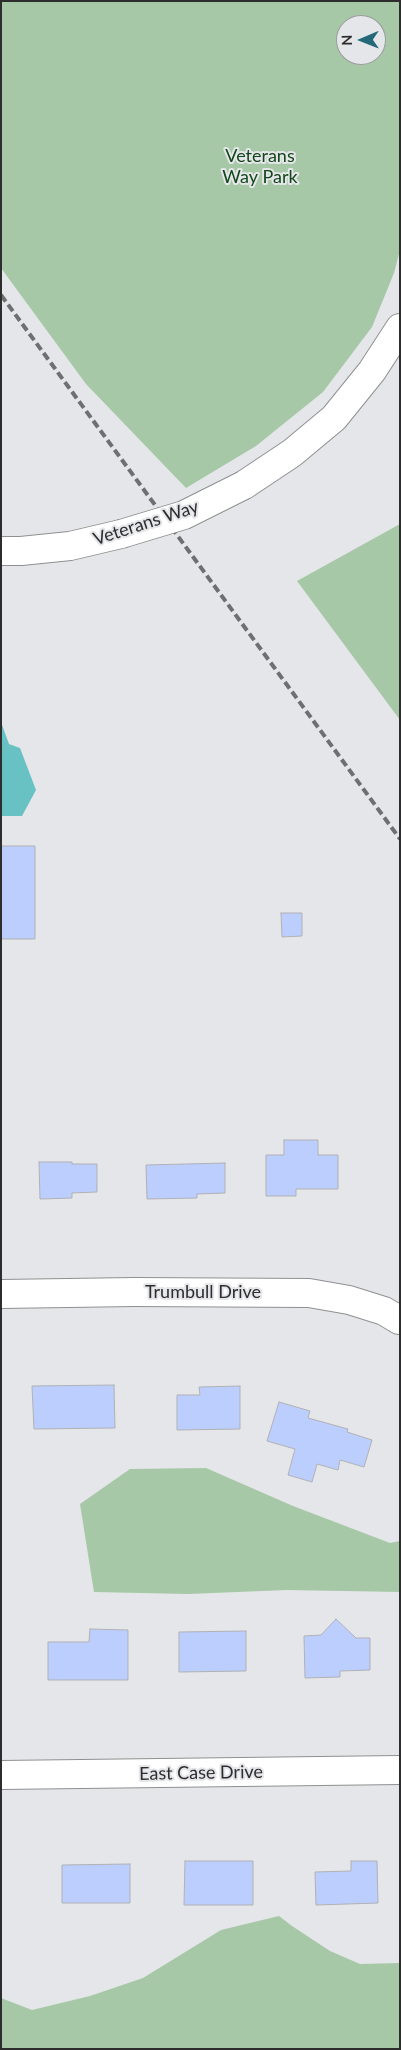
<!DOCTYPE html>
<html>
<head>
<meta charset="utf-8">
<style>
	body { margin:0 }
	#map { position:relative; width:401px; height:2050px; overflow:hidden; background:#e5e6e9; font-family:Lato,sans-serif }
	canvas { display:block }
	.frame { position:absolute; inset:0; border:2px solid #2d2d2e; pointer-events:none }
	.north { position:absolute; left:336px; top:15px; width:50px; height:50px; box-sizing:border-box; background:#e5e6e9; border:1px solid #9b9c9e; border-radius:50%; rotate:269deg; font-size:14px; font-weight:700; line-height:20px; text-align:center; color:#2d2d2e }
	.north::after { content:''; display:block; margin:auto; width:18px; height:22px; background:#24697a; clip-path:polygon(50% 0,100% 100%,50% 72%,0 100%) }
</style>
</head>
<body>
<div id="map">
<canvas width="401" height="2050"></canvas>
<div class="frame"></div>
<div class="north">N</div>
</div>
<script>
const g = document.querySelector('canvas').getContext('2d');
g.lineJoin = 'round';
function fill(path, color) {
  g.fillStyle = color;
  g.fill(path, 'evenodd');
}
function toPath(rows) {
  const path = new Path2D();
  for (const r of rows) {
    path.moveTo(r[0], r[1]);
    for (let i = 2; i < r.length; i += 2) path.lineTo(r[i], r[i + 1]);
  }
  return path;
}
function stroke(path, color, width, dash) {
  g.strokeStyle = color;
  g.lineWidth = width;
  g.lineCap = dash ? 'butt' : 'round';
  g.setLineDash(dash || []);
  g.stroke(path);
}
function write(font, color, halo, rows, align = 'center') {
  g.font = font + ' Lato,sans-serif';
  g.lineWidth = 4;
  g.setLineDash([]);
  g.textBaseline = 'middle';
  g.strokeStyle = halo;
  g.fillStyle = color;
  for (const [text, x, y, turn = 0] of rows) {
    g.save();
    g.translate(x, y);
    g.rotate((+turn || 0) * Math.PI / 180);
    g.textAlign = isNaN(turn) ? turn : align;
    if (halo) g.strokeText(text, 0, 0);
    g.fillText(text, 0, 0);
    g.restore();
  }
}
const green = toPath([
	[1,1,400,1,400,250,394,273,372,327,323,392,256,446,186,488,86,384,1,268],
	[346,25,376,25,376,55,346,55],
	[400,524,400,720,297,581],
	[206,1468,293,1506,390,1543,400,1541,400,1592,287,1590,188,1594,94,1592,80,1504,130,1469],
	[279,1916,292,1926,330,1951,360,1964,400,1963,400,2049,1,2049,1,1998,32,2010,90,1996,143,1978,221,1930]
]);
const water = toPath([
	[1,722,9,744,20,748,36,790,22,816,1,816]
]);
const building = toPath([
	[1,846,35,846,35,939,1,939,1,846],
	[281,913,302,913,302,936,282,937,281,913],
	[284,1140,318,1140,318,1155,338,1155,338,1189,296,1189,296,1196,266,1196,266,1155,284,1155,284,1140],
	[39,1162,72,1162,72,1164,97,1164,97,1192,72,1193,72,1198,40,1199,39,1162],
	[225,1163,225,1193,197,1194,197,1198,147,1199,146,1165,225,1163],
	[114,1385,115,1428,34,1429,32,1386,114,1385],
	[240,1386,240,1429,177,1430,177,1395,200,1395,199,1387,240,1386],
	[279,1402,310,1411,308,1418,348,1429,347,1432,372,1440,364,1467,340,1460,338,1470,317,1464,312,1482,288,1475,295,1449,267,1441,279,1402],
	[336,1619,356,1638,370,1638,370,1670,340,1671,340,1677,305,1678,304,1636,321,1635,336,1619],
	[90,1629,128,1630,128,1680,48,1680,48,1642,89,1642,90,1629],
	[246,1631,246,1671,179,1672,179,1632,246,1631],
	[185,1861,253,1861,253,1905,184,1905,185,1861],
	[351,1861,377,1861,378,1903,316,1905,315,1872,351,1871,351,1861],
	[130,1864,130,1903,62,1903,62,1865,130,1864]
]);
const minor = toPath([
	[244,485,292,453,334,418,372,371,400,328],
	[1,551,21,551,70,546,121,534],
	[1,1294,134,1292,309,1293,349,1300,384,1311,399,1320],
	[1,1775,400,1770]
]);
const rail = toPath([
	[1,295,400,839]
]);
const minorBridge = toPath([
	[121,534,184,515,244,485]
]);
const parkNames = [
	["Veterans",260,156],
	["Way Park",260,177]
];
const streetNames = [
	["Veterans Way",146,523,-18],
	["Trumbull Drive",203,1292],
	["East Case Drive",201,1773,-1]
];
fill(green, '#a6c8a7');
fill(water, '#68c2c3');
fill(building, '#bccefd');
stroke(building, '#b0b1b4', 1);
stroke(minor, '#8f9092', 30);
stroke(minor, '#fff', 28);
stroke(rail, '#6f6f71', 4, [8, 4]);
stroke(minorBridge, '#8f9092', 30, []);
stroke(minorBridge, '#fff', 28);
write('18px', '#114618', '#e5e6e9', parkNames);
write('18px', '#2d2d2e', '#e5e6e9', streetNames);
</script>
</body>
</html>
